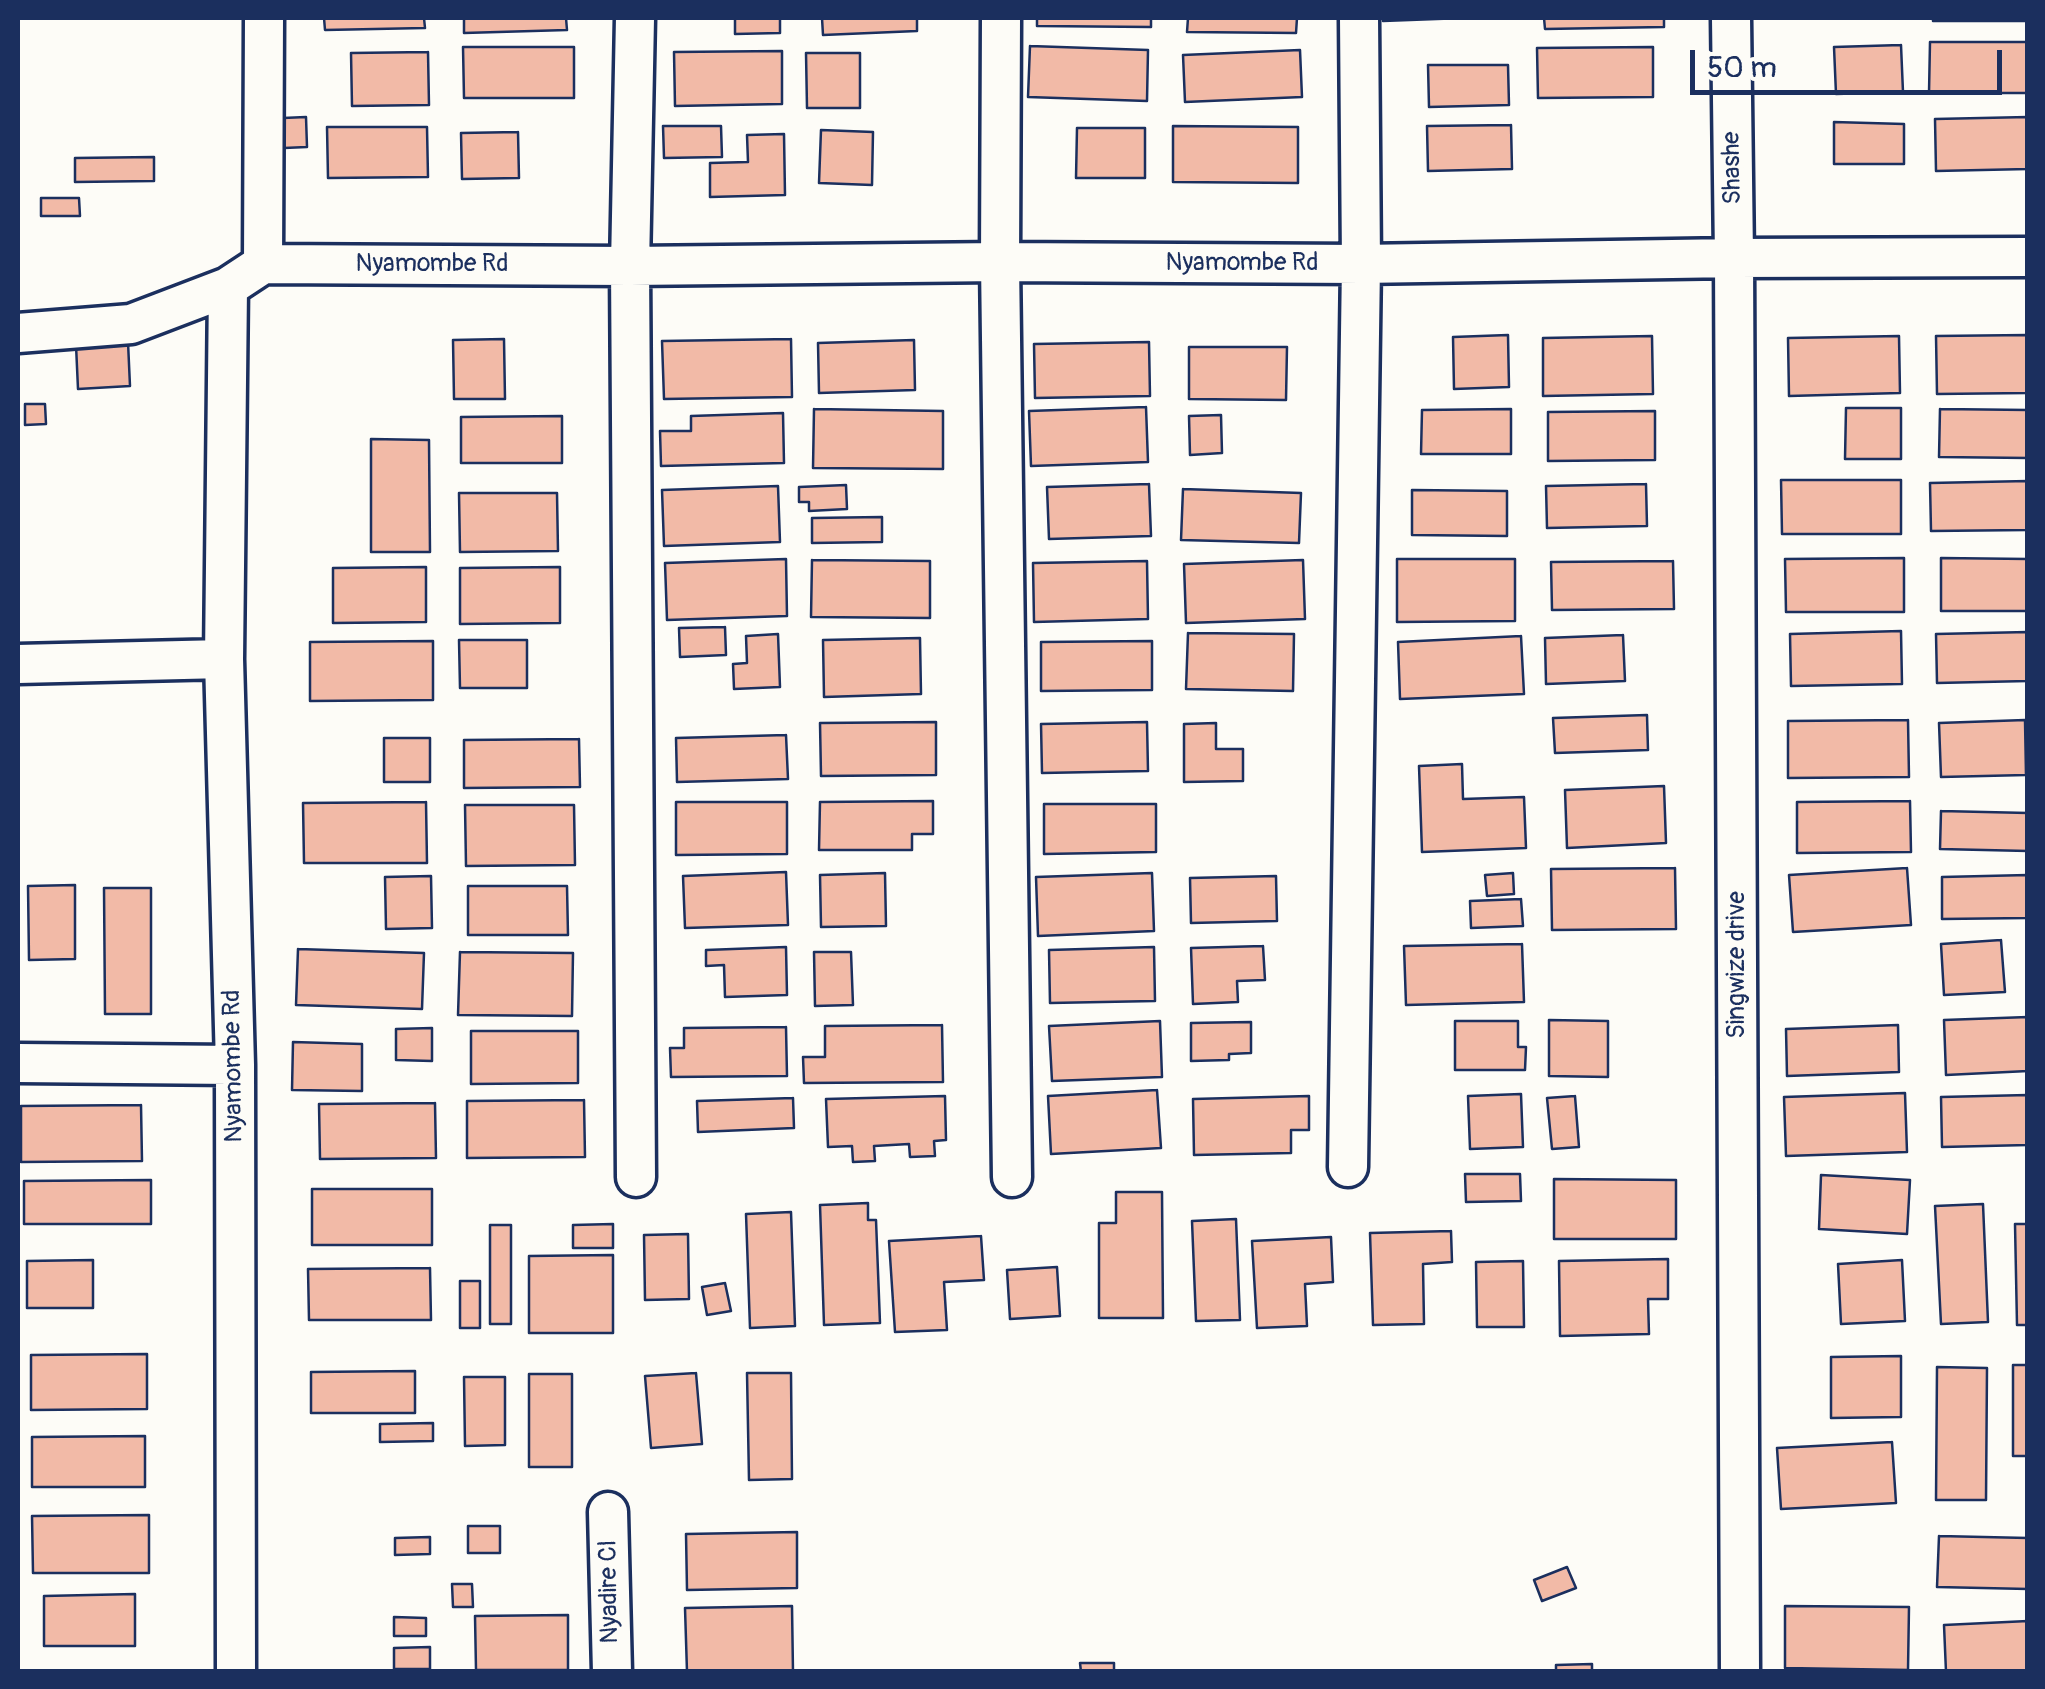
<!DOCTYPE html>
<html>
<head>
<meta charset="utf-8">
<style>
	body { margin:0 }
	#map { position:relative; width:2045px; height:1689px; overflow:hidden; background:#fdfcf7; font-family:Pangolin,sans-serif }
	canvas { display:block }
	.frame { position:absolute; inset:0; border:20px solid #1b2f5e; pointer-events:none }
	.scale { position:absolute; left:1690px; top:50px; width:312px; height:45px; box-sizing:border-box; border:5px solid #1b2f5e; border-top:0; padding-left:12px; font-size:30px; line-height:35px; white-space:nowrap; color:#1b2f5e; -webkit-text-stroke:8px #fdfcf7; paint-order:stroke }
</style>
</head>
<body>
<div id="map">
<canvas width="2045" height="1689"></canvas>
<div class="frame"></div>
<div class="scale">50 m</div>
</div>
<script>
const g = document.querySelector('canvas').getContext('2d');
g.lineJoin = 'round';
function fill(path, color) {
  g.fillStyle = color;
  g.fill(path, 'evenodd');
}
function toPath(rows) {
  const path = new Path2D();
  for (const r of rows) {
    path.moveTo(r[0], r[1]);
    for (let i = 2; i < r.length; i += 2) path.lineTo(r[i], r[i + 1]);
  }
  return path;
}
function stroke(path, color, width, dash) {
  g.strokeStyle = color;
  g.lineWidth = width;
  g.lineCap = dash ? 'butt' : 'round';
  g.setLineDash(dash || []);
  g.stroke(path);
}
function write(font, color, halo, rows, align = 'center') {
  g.font = font + ' Pangolin,sans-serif';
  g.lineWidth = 10;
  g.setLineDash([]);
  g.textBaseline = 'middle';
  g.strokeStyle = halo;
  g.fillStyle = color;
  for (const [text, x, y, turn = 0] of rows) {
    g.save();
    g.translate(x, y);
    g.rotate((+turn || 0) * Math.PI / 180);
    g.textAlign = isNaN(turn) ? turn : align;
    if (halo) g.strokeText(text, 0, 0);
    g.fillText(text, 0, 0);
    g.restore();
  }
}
const building = toPath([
	[324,18,424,18,425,28,325,30,324,18],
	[464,18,566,18,567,30,464,33,464,18],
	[735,18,780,18,780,33,735,34,735,18],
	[822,18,917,18,917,31,823,35,822,18],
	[1037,18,1151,18,1151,27,1037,26,1037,18],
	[1188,18,1297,18,1296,33,1187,32,1188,18],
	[1383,18,1464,18,1383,21,1383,18],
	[1544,18,1664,18,1664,27,1545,29,1544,18],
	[1933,18,2028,18,2028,21,1933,21,1933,18],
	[1930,42,2028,42,2028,93,1929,93,1930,42],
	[1901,45,1903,92,1836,94,1834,47,1901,45],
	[1030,46,1148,50,1147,101,1028,97,1030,46],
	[463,47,574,47,574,98,464,98,463,47],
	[1653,47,1653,97,1538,98,1537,48,1653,47],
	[1300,50,1302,97,1185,102,1183,55,1300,50],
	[782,51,782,104,675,106,674,52,782,51],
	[428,52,429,105,352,106,351,53,428,52],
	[806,53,860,53,860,108,807,108,806,53],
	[1428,65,1508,65,1509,105,1429,107,1428,65],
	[306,117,307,147,284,148,283,118,306,117],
	[2028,117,2028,169,1936,171,1935,119,2028,117],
	[1834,122,1904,124,1904,164,1834,164,1834,122],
	[1511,125,1512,169,1428,171,1427,126,1511,125],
	[663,126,721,126,722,157,664,158,663,126],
	[1173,126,1298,127,1298,183,1173,182,1173,126],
	[327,127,427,127,428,177,328,178,327,127],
	[1077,128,1145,128,1145,178,1076,178,1077,128],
	[821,130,873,132,872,185,819,183,821,130],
	[518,132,519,178,462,179,461,133,518,132],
	[784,134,785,195,710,197,710,163,748,162,747,135,784,134],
	[154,157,154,181,75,182,75,158,154,157],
	[41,198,79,198,80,216,41,216,41,198],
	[1508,335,1509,387,1454,389,1453,337,1508,335],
	[2028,335,2028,393,1937,394,1936,336,2028,335],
	[1652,336,1653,394,1543,396,1543,338,1652,336],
	[1899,336,1900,393,1789,396,1788,338,1899,336],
	[504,339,505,399,454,399,453,340,504,339],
	[791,339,792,397,664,399,662,341,791,339],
	[914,340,915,390,819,393,818,343,914,340],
	[128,342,130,386,78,389,76,345,128,342],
	[1149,342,1150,396,1035,398,1034,344,1149,342],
	[1189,347,1287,347,1286,400,1189,399,1189,347],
	[25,404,45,404,46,424,25,425,25,404],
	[1146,407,1148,462,1031,466,1029,411,1146,407],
	[1846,408,1901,408,1901,459,1845,459,1846,408],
	[814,409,943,411,943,469,813,468,814,409],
	[1511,409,1511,454,1421,454,1422,410,1511,409],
	[1940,409,2028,410,2028,458,1939,457,1940,409],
	[1655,411,1655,460,1548,461,1548,412,1655,411],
	[783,413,784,463,661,466,660,431,691,431,691,416,783,413],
	[1221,415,1222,453,1190,455,1189,416,1221,415],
	[562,416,562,463,461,463,461,417,562,416],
	[371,439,429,440,430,552,371,552,371,439],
	[1781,480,1901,480,1901,534,1782,534,1781,480],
	[2028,481,2028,530,1931,531,1930,483,2028,481],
	[1149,484,1151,536,1049,539,1047,487,1149,484],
	[1646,484,1647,526,1547,528,1546,486,1646,484],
	[846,485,847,509,809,511,809,502,799,502,799,487,846,485],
	[778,486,780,542,664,546,662,490,778,486],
	[1183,489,1301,493,1299,543,1181,540,1183,489],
	[1412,490,1507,491,1507,536,1412,535,1412,490],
	[459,493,557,493,558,551,460,552,459,493],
	[882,517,882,542,812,543,812,518,882,517],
	[1904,558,1904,612,1786,612,1785,559,1904,558],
	[1941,558,2028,559,2028,611,1941,611,1941,558],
	[786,559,787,616,667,620,665,563,786,559],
	[1397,559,1515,559,1515,621,1397,622,1397,559],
	[812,560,930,561,930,618,811,617,812,560],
	[1303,560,1305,619,1186,623,1184,564,1303,560],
	[1147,561,1148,619,1034,622,1033,563,1147,561],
	[1673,561,1674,609,1552,610,1551,562,1673,561],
	[426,567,426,622,333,623,333,568,426,567],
	[560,567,560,623,460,624,460,568,560,567],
	[725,627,726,655,680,657,679,628,725,627],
	[1901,631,1902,684,1791,686,1790,634,1901,631],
	[2028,632,2028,681,1937,683,1936,634,2028,632],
	[1188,633,1294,634,1293,691,1186,689,1188,633],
	[778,634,780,687,734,689,733,664,747,663,746,636,778,634],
	[1623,635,1625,681,1546,684,1545,638,1623,635],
	[1521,636,1524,694,1400,699,1398,642,1521,636],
	[920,638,921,694,824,697,823,640,920,638],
	[459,640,527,640,527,688,460,688,459,640],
	[433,641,433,700,310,701,310,642,433,641],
	[1152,641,1152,690,1041,691,1041,642,1152,641],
	[1647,715,1648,750,1555,753,1553,718,1647,715],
	[1908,720,1909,777,1788,778,1788,721,1908,720],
	[2025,720,2026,775,1941,777,1939,723,2025,720],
	[936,722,936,775,821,776,820,723,936,722],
	[1147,722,1148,771,1042,773,1041,724,1147,722],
	[1216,723,1216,749,1243,749,1243,781,1184,782,1184,724,1216,723],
	[786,735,788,779,677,782,676,738,786,735],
	[384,738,430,738,430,782,384,782,384,738],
	[579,739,580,787,464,788,464,740,579,739],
	[1462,764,1463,799,1524,797,1526,848,1422,852,1419,766,1462,764],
	[1664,786,1666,843,1567,848,1565,790,1664,786],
	[933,801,933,834,912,834,912,850,819,850,820,802,933,801],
	[1910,801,1911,852,1797,853,1797,802,1910,801],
	[426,802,427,863,304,863,303,803,426,802],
	[676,802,787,802,787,854,676,855,676,802],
	[1044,804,1156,804,1156,852,1044,854,1044,804],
	[465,805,574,805,575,865,466,866,465,805],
	[1941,811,2028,813,2028,851,1940,849,1941,811],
	[1675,868,1676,929,1552,930,1551,869,1675,868],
	[1907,868,1911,925,1793,932,1789,875,1907,868],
	[786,872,788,925,685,928,683,876,786,872],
	[885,873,886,926,821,927,820,875,885,873],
	[1152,873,1154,931,1038,936,1036,877,1152,873],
	[1513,873,1514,894,1487,896,1485,875,1513,873],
	[2028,875,2028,918,1942,919,1942,877,2028,875],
	[431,876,432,928,386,929,385,877,431,876],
	[1276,876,1277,921,1191,923,1190,878,1276,876],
	[75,885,75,959,29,960,28,886,75,885],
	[468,886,567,886,568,935,468,935,468,886],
	[104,888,151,888,151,1014,105,1014,104,888],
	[1521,899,1523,926,1471,928,1470,901,1521,899],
	[2001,940,2005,992,1944,995,1941,944,2001,940],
	[1522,944,1524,1002,1406,1005,1404,946,1522,944],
	[1263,946,1265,980,1237,981,1238,1002,1193,1004,1191,948,1263,946],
	[786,947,787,995,725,997,724,965,706,966,706,950,786,947],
	[1154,947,1155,1001,1050,1003,1049,950,1154,947],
	[298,949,424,953,422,1009,296,1005,298,949],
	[460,952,573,953,572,1016,458,1015,460,952],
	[814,952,851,952,853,1005,815,1006,814,952],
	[2028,1017,2028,1071,1946,1075,1944,1020,2028,1017],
	[1549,1020,1608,1021,1608,1077,1549,1076,1549,1020],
	[1160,1021,1162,1077,1052,1081,1049,1026,1160,1021],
	[1455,1021,1518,1021,1518,1047,1526,1047,1525,1070,1455,1070,1455,1021],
	[1251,1022,1251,1053,1229,1054,1229,1060,1191,1061,1191,1023,1251,1022],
	[942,1025,943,1082,804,1083,803,1057,825,1057,825,1026,942,1025],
	[1898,1025,1899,1072,1787,1076,1786,1029,1898,1025],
	[786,1027,787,1076,671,1077,670,1048,684,1048,684,1028,786,1027],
	[432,1028,432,1061,396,1060,396,1029,432,1028],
	[471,1031,578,1031,578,1083,471,1084,471,1031],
	[293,1042,362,1044,362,1091,292,1090,293,1042],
	[1157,1090,1161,1148,1051,1154,1048,1096,1157,1090],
	[1905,1093,1907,1152,1786,1156,1784,1097,1905,1093],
	[1521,1094,1523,1147,1470,1149,1468,1096,1521,1094],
	[2028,1095,2028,1145,1942,1147,1941,1097,2028,1095],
	[945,1096,946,1140,934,1141,935,1156,910,1157,909,1144,874,1146,875,1161,853,1162,852,1146,828,1147,826,1099,945,1096],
	[1309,1096,1309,1130,1291,1130,1291,1153,1194,1155,1193,1099,1309,1096],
	[1575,1096,1579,1147,1552,1149,1547,1098,1575,1096],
	[793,1098,794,1128,698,1132,697,1101,793,1098],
	[584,1100,585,1157,467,1158,467,1101,584,1100],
	[435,1103,436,1158,320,1159,319,1104,435,1103],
	[141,1105,142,1161,21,1162,21,1106,141,1105],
	[1465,1174,1520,1174,1521,1201,1466,1202,1465,1174],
	[1821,1175,1910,1180,1907,1234,1819,1229,1821,1175],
	[1554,1179,1676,1180,1676,1239,1554,1239,1554,1179],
	[151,1180,151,1224,24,1224,24,1181,151,1180],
	[312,1189,432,1189,432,1245,312,1245,312,1189],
	[1116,1192,1162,1192,1163,1318,1099,1318,1099,1223,1116,1223,1116,1192],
	[868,1203,868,1220,876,1220,880,1323,824,1325,820,1205,868,1203],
	[1983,1204,1988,1322,1941,1324,1935,1206,1983,1204],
	[791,1212,795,1326,750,1328,746,1214,791,1212],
	[1236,1219,1240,1320,1196,1321,1192,1221,1236,1219],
	[613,1224,613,1248,573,1248,573,1225,613,1224],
	[2015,1224,2028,1224,2028,1325,2017,1325,2015,1224],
	[490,1225,511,1225,511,1324,490,1324,490,1225],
	[1451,1231,1452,1262,1423,1264,1424,1324,1373,1325,1370,1233,1451,1231],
	[688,1234,689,1299,645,1300,644,1235,688,1234],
	[981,1236,984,1280,944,1282,947,1330,895,1332,889,1241,981,1236],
	[1331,1237,1333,1282,1305,1284,1307,1326,1257,1328,1252,1241,1331,1237],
	[613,1255,613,1333,529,1333,529,1256,613,1255],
	[1668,1259,1668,1299,1648,1299,1649,1334,1560,1336,1559,1261,1668,1259],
	[93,1260,93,1308,27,1308,27,1261,93,1260],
	[1902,1260,1905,1321,1841,1324,1838,1264,1902,1260],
	[1523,1261,1524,1327,1477,1327,1476,1262,1523,1261],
	[1057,1267,1060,1316,1010,1319,1007,1270,1057,1267],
	[430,1268,431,1320,309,1320,308,1269,430,1268],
	[460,1281,480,1281,480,1328,460,1328,460,1281],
	[725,1283,731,1311,707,1315,702,1287,725,1283],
	[147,1354,147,1409,31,1410,31,1355,147,1354],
	[1901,1356,1901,1417,1831,1418,1831,1357,1901,1356],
	[2013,1365,2028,1365,2028,1456,2013,1456,2013,1365],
	[1937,1367,1987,1368,1986,1500,1936,1500,1937,1367],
	[415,1371,415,1413,311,1413,311,1372,415,1371],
	[696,1373,702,1444,651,1448,645,1376,696,1373],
	[747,1373,791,1373,792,1479,749,1480,747,1373],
	[529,1374,572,1374,572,1467,529,1467,529,1374],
	[464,1377,505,1377,505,1445,465,1446,464,1377],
	[433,1423,433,1441,380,1442,380,1424,433,1423],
	[145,1436,145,1487,32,1487,32,1437,145,1436],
	[1892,1442,1896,1503,1781,1509,1777,1448,1892,1442],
	[149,1515,149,1573,33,1573,32,1516,149,1515],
	[468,1526,500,1526,500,1553,468,1553,468,1526],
	[797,1532,797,1588,687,1590,686,1534,797,1532],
	[1939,1536,2028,1538,2028,1589,1937,1587,1939,1536],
	[430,1537,430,1554,395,1555,395,1538,430,1537],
	[1567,1567,1576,1588,1542,1601,1534,1580,1567,1567],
	[452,1584,472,1584,473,1607,453,1607,452,1584],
	[135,1594,135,1646,44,1646,44,1596,135,1594],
	[792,1606,793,1672,687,1672,685,1608,792,1606],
	[1785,1606,1909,1607,1908,1670,1785,1668,1785,1606],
	[568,1615,568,1670,476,1670,475,1616,568,1615],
	[394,1617,426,1618,426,1636,394,1636,394,1617],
	[2028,1621,2028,1672,1946,1672,1944,1625,2028,1621],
	[430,1647,430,1669,394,1669,394,1648,430,1647],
	[1080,1663,1114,1663,1114,1672,1081,1672,1080,1663],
	[1592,1664,1592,1672,1556,1672,1556,1665,1592,1664]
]);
const street = toPath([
	[635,18,630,266,636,1177],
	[1001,18,1000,262,1012,1177],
	[1731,18,1734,258,1740,1672],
	[263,264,264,18],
	[18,333,131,324,228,287],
	[18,664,224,659],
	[18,1063,235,1065],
	[1348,1167,1361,264,1359,18],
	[608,1512,612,1672],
	[236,1672,235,1065,224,659,228,287,263,264,630,266,1000,262,1361,264,1734,258,2028,257]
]);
const streetNames = [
	["Shashe",1733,168,-91],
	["Nyamombe Rd",1242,264],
	["Nyamombe Rd",432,265],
	["Singwize drive",1738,965,-90],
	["Nyamombe Rd",234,1066,-91],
	["Nyadire Cl",610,1592,-91]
];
fill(building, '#f2baa7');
stroke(building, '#1b2f5e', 2.5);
stroke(street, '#1b2f5e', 45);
stroke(street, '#fdfcf7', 38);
write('25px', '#1b2f5e', '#fdfcf7', streetNames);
</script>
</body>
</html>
